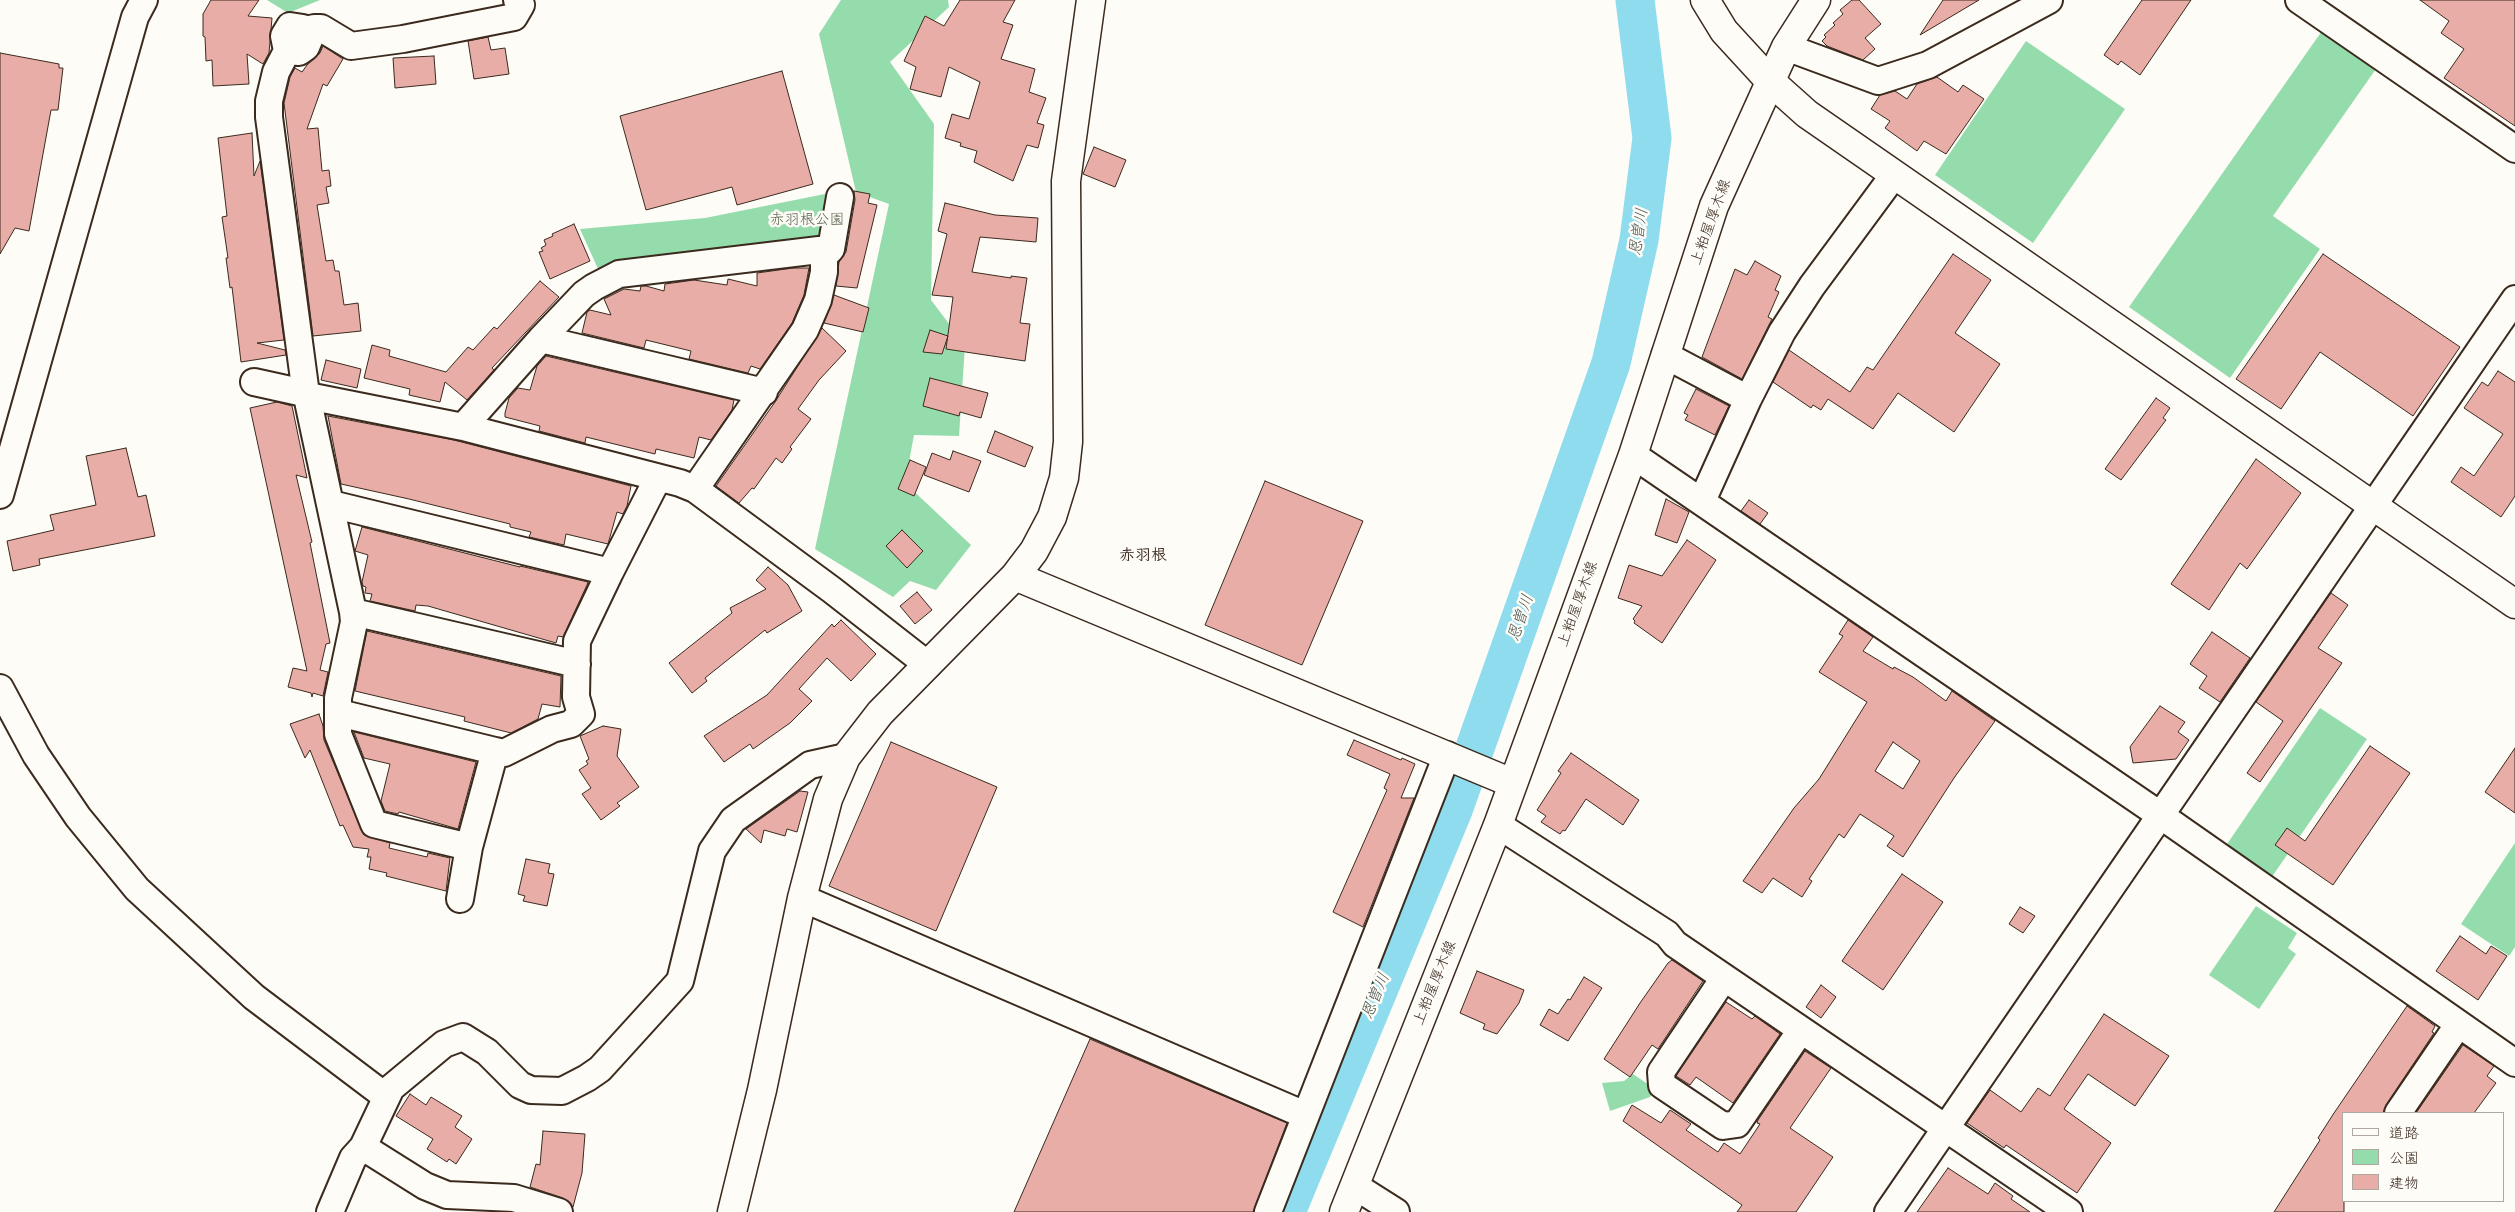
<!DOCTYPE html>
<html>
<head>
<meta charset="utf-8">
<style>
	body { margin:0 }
	#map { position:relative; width:2515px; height:1212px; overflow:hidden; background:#fdfcf7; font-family:"Patrick Hand","Klee One",sans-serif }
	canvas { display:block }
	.legend { position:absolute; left:2342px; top:1112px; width:162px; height:90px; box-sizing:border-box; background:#fdfcf7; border:1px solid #afa8a0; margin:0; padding:6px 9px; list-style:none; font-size:15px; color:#3b2a1e }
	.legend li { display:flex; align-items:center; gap:10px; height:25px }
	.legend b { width:25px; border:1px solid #afa8a0 }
</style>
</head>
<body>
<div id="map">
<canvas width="2515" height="1212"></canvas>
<ul class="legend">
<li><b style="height:6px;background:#fdfcf7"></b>道路</li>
<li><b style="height:14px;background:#94dcab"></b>公園</li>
<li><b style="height:14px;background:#e8ada6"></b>建物</li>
</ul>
</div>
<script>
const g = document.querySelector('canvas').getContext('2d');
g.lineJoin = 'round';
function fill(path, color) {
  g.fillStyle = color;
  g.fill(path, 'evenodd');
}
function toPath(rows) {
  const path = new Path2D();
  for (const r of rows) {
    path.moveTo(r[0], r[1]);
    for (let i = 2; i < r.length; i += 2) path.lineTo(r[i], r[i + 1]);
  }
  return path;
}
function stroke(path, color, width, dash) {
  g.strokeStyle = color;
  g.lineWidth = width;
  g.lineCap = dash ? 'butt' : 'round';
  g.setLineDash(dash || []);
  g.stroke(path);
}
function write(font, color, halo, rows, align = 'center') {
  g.font = font + ' "Patrick Hand","Klee One",sans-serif';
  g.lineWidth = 5;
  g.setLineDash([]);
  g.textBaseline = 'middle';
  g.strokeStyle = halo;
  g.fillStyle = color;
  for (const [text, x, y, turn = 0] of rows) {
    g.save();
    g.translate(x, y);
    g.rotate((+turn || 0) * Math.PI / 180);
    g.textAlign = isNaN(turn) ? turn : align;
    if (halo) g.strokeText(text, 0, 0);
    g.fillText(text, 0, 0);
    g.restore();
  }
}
const green = toPath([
	[267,0,320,0,288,13],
	[841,0,948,0,949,7,890,62,934,124,931,300,965,345,959,436,914,435,905,483,971,545,936,590,910,581,893,597,815,549,889,204,856,192,819,34],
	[2324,28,2378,66,2273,216,2320,249,2230,378,2129,307],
	[2026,41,2125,109,2033,243,1935,175],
	[835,192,821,239,599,271,580,229,705,218],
	[2320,708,2367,739,2269,881,2223,850],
	[2515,843,2515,947,2509,956,2461,924],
	[2256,906,2297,933,2288,948,2296,954,2259,1009,2209,975],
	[1633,1074,1655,1089,1650,1097,1610,1111,1602,1083,1624,1081]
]);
const river = toPath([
	[1286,1212,1453,810,1611,363,1639,240,1652,138,1635,0]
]);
const building = toPath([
	[211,0,259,0,248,16,272,18,269,53,263,64,247,54,249,84,213,86,212,60,206,61,205,37,203,36,203,14,211,0],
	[960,0,1015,0,1003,22,1013,25,1001,59,1035,69,1029,92,1046,98,1037,123,1044,125,1038,148,1027,145,1013,181,974,162,977,151,960,146,961,143,945,138,952,114,969,119,980,82,949,67,941,97,910,89,916,67,904,61,925,16,944,26,960,0],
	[1852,0,1859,0,1881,24,1865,38,1875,49,1863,60,1827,46,1822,41,1826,37,1824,35,1835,25,1833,23,1843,14,1840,10,1852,0],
	[1943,0,1979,0,1920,35,1943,0],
	[2142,0,2191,0,2140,75,2121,61,2118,65,2104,55,2142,0],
	[2420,0,2515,0,2515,126,2444,78,2464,49,2441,33,2449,21,2420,0],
	[488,37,491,50,505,48,509,74,474,79,468,41,488,37],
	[323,46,343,59,327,86,323,84,307,129,318,128,322,171,329,170,331,186,326,187,329,203,317,205,326,261,333,260,335,271,339,271,344,305,358,303,361,331,313,336,284,103,290,77,295,68,302,72,307,65,320,53,323,46],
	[0,53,59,64,59,68,63,68,58,110,51,110,29,231,15,228,0,254,0,53],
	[434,56,436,84,395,88,393,58,434,56],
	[782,71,813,184,737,205,732,187,646,210,620,116,782,71],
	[1937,77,1958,92,1963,85,1984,99,1946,154,1924,141,1917,151,1885,128,1890,121,1871,109,1880,95,1895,91,1907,99,1917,84,1937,77],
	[252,133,254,176,260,161,284,340,257,343,285,350,286,355,241,362,232,287,230,288,226,258,228,258,222,217,227,216,218,138,252,133],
	[1094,147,1126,160,1115,187,1083,174,1094,147],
	[854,191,870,194,868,203,877,205,857,288,836,286,839,262,846,252,855,200,854,191],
	[945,203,995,215,1038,218,1036,242,980,237,972,272,1011,278,1011,276,1027,278,1020,323,1030,324,1025,361,946,349,953,297,932,295,947,234,938,231,945,203],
	[574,224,590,261,550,279,539,252,543,251,541,248,546,245,544,240,553,236,552,234,574,224],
	[1953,254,1991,280,1955,333,2000,364,1954,432,1898,393,1873,429,1828,399,1821,410,1813,405,1811,408,1773,382,1789,350,1850,392,1867,367,1873,370,1953,254],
	[2323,254,2460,347,2413,416,2320,352,2281,409,2236,379,2323,254],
	[1755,261,1781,276,1775,290,1779,292,1768,317,1772,319,1742,379,1702,357,1735,269,1747,275,1755,261],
	[793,268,809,268,804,295,792,323,760,369,751,366,748,373,689,359,691,351,646,340,644,348,582,333,587,312,590,310,611,315,604,299,624,289,640,291,641,286,646,286,664,291,665,284,694,280,727,285,728,279,757,286,757,273,793,268],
	[540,281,559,297,492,368,494,370,467,400,445,382,440,402,409,395,410,389,364,378,372,345,390,350,389,356,446,372,468,347,473,350,494,327,497,329,540,281],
	[834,295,869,308,863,332,824,323,834,295],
	[822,328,846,351,819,380,798,409,811,419,790,447,792,449,782,463,776,458,754,489,752,488,739,503,716,486,775,402,822,328],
	[930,330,948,336,942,354,923,352,930,330],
	[546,356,734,400,732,410,711,440,699,437,694,458,656,449,655,454,586,437,585,443,539,431,540,426,505,417,505,413,509,398,518,388,530,390,537,366,546,356],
	[326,360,361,369,357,388,321,380,326,360],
	[2498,371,2515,382,2515,496,2501,517,2451,482,2461,467,2474,476,2503,434,2464,408,2482,382,2488,386,2498,371],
	[930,378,988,393,981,418,960,412,959,416,923,406,930,378],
	[1696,389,1729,406,1715,435,1685,420,1688,415,1684,413,1696,389],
	[2156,398,2170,408,2163,418,2166,420,2121,480,2105,469,2156,398],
	[277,402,292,406,307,478,296,475,312,542,310,543,330,643,326,644,320,670,328,672,323,696,313,693,312,697,311,693,288,687,293,668,307,671,250,408,277,402],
	[328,416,454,440,631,486,627,506,623,514,617,512,608,544,566,534,564,545,529,537,531,532,510,527,510,524,409,499,341,484,328,416],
	[995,431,1033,447,1025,467,987,452,995,431],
	[126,448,138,497,146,495,155,536,39,559,40,565,13,571,7,541,54,530,50,515,96,505,86,456,126,448],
	[953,451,981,461,969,492,924,475,932,453,950,460,953,451],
	[2256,459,2301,493,2247,569,2240,563,2209,610,2171,584,2256,459],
	[910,460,926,467,914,496,898,489,910,460],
	[1265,481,1363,521,1302,665,1205,625,1265,481],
	[1666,499,1689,512,1677,543,1655,535,1666,499],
	[1749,500,1768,513,1760,524,1741,511,1749,500],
	[362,527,520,567,520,566,588,582,587,585,563,637,558,636,556,643,428,606,416,605,415,611,370,601,372,594,365,593,366,587,363,586,362,582,368,555,355,551,362,527],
	[902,530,923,551,907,568,886,546,902,530],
	[1687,540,1716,560,1662,643,1634,623,1635,621,1633,619,1642,606,1618,598,1629,565,1662,576,1687,540],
	[768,567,788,585,802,611,767,633,765,630,705,678,707,681,692,693,669,663,732,613,730,608,766,589,756,580,768,567],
	[917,592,932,610,915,624,900,606,917,592],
	[2331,593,2348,605,2318,648,2342,663,2260,782,2247,773,2283,721,2256,702,2331,593],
	[841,620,876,654,851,681,827,658,799,689,812,701,790,723,753,749,750,744,724,762,704,736,767,695,832,624,834,627,841,620],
	[1848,620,1873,637,1863,651,1893,669,1894,667,1913,677,1946,701,1952,691,1995,721,1954,778,1903,857,1887,846,1894,836,1860,814,1844,838,1839,834,1809,879,1812,881,1802,897,1773,878,1762,893,1743,881,1794,808,1819,779,1867,702,1819,672,1843,636,1839,634,1848,620],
	[1893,742,1920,761,1903,789,1875,771,1893,742],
	[367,631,561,676,560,707,542,704,538,719,511,733,464,721,465,717,355,691,367,631],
	[2212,632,2250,658,2220,702,2199,688,2207,676,2190,664,2212,632],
	[2160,706,2185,722,2178,732,2189,740,2176,759,2133,763,2130,747,2160,706],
	[319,714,323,726,324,740,364,835,390,843,389,848,427,857,428,853,450,858,446,891,386,876,387,873,369,869,371,857,367,857,369,849,353,847,343,825,340,826,310,750,305,758,290,724,319,714],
	[603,726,621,729,617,756,639,787,617,803,620,806,601,820,582,794,591,788,579,770,588,764,586,761,589,759,580,736,603,726],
	[354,732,476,762,458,829,399,812,398,814,385,811,381,801,390,764,364,758,354,732],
	[1354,740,1401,760,1402,758,1415,764,1401,798,1414,798,1363,927,1333,912,1387,790,1384,788,1390,774,1347,755,1354,740],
	[891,742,997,787,936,931,829,886,891,742],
	[2370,746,2410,773,2333,885,2275,845,2287,828,2305,841,2370,746],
	[2515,748,2515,813,2485,792,2515,748],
	[1571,753,1639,800,1623,825,1586,799,1565,831,1563,830,1560,834,1541,822,1546,816,1537,810,1561,773,1558,771,1571,753],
	[800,791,808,792,797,832,787,829,785,836,764,830,761,843,746,829,800,791],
	[526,859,550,864,548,873,554,874,547,906,523,901,525,896,518,894,526,859],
	[1902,874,1943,902,1883,990,1842,961,1902,874],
	[2020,907,2035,916,2023,933,2009,924,2020,907],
	[2460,936,2486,954,2491,946,2507,956,2478,1000,2436,971,2460,936],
	[1672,960,1703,981,1658,1049,1652,1045,1630,1077,1604,1059,1640,1003,1668,963,1672,960],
	[1477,971,1524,990,1519,1003,1497,1034,1483,1029,1485,1024,1460,1013,1477,971],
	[1584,977,1602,988,1568,1041,1540,1025,1549,1009,1558,1014,1568,999,1570,1000,1584,977],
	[1821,985,1836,997,1821,1018,1806,1007,1821,985],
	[1726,1002,1752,1019,1755,1016,1780,1034,1733,1103,1696,1077,1690,1085,1676,1076,1726,1002],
	[2407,1006,2435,1026,2432,1032,2434,1033,2386,1105,2383,1113,2344,1113,2344,1212,2274,1212,2320,1140,2318,1138,2334,1113,2407,1006],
	[2104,1014,2169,1056,2135,1106,2088,1074,2064,1109,2111,1143,2077,1193,2006,1145,2004,1148,1967,1123,1990,1090,2021,1112,2038,1088,2050,1096,2104,1014],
	[1090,1039,1287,1123,1253,1212,1014,1212,1090,1039],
	[2463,1045,2494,1066,2487,1076,2496,1083,2474,1113,2416,1113,2463,1045],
	[1805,1051,1831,1068,1790,1128,1833,1157,1796,1212,1737,1212,1742,1205,1623,1121,1632,1105,1661,1123,1670,1110,1691,1124,1686,1130,1718,1152,1724,1143,1740,1154,1760,1124,1757,1123,1758,1120,1805,1051],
	[410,1094,426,1105,431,1097,462,1116,455,1127,472,1139,456,1164,449,1159,447,1162,427,1149,433,1139,396,1116,410,1094],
	[543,1131,585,1134,582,1173,573,1207,563,1198,530,1187,536,1164,540,1165,543,1131],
	[1948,1168,1988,1194,1995,1183,2013,1196,2011,1199,2030,1212,1917,1212,1948,1168]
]);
const minor = toPath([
	[2299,0,2515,149],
	[1786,47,1878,81,1928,65,2049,0],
	[287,51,284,36,290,26,303,28,309,37],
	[824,256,831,249,840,197],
	[541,339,764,392],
	[1665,355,1748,399],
	[254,382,304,393,308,396,463,427,680,483,695,489,832,590,928,665],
	[463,427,541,339,584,294,594,287,619,274,819,250,824,256,824,272,818,300,805,330,695,489],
	[1633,455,2160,815,2515,1063],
	[0,495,135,17,144,0],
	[1702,501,1748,399,1782,332,1812,286,1894,175],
	[331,504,610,572],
	[353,612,577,664],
	[0,688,36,755,78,817,137,889,254,997,385,1096],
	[339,713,495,751],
	[1498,825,1667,934,1675,944,2069,1212],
	[469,847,374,824,338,734,338,698,354,622,353,612,305,387,269,117,269,101,276,72,287,51,299,52,306,47,314,28,321,28,351,46,403,39,514,17,521,5,517,0],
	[802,898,1305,1115],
	[460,899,469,847,495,751,504,753,552,729,571,724,581,714,576,697,577,641,610,572,658,478],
	[1724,978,1661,1072,1662,1085,1723,1126,1737,1124,1801,1030],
	[2398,1113,2458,1025],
	[363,1147,425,1186,447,1195,514,1198,559,1212],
	[1355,1186,1396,1212],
	[330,1212,353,1158,363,1147,391,1088,444,1044,463,1037,487,1052,520,1085,531,1090,562,1091,587,1078,600,1069,680,981,712,851,733,820,810,765,846,757],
	[1268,1212,1447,755],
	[1888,1212,2515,299]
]);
const tertiary = toPath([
	[1705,0,1724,31,1769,80,1807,114,2515,604],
	[1015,576,1512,783],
	[732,1212,762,1090,802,898,828,799,846,757,880,713,1015,576,1034,551,1052,517,1064,478,1068,442,1066,181,1091,0]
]);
const secondary = toPath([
	[1344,1212,1498,825,1633,455,1714,206,1786,47,1816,0]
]);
const parkNames = [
	["赤羽根公園",807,220]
];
const streetNames = [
	["上粕屋厚木線",1711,222,-70],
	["上粕屋厚木線",1578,604,-70],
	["上粕屋厚木線",1435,983,-68]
];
const waterNames = [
	["恩曽川",1639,232,-81],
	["恩曽川",1521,618,-71],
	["恩曽川",1376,996,-67]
];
const neighbourhoodNames = [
	["赤羽根",1143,556]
];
fill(green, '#94dcab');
stroke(river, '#8fdcee', 39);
fill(building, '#e8ada6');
stroke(building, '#3b2a1e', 1);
stroke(minor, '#3b2a1e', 30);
stroke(tertiary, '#3b2a1e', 31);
stroke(secondary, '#3b2a1e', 31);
stroke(minor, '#fdfcf7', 26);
stroke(tertiary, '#fdfcf7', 28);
stroke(secondary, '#fdfcf7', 28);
write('15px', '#565f48', '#fdfcf7', parkNames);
write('15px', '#3b2a1e', '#fdfcf7', streetNames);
write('italic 16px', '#505652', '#fdfcf7', waterNames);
write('bold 16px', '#3b2a1e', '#fdfcf7', neighbourhoodNames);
</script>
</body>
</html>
